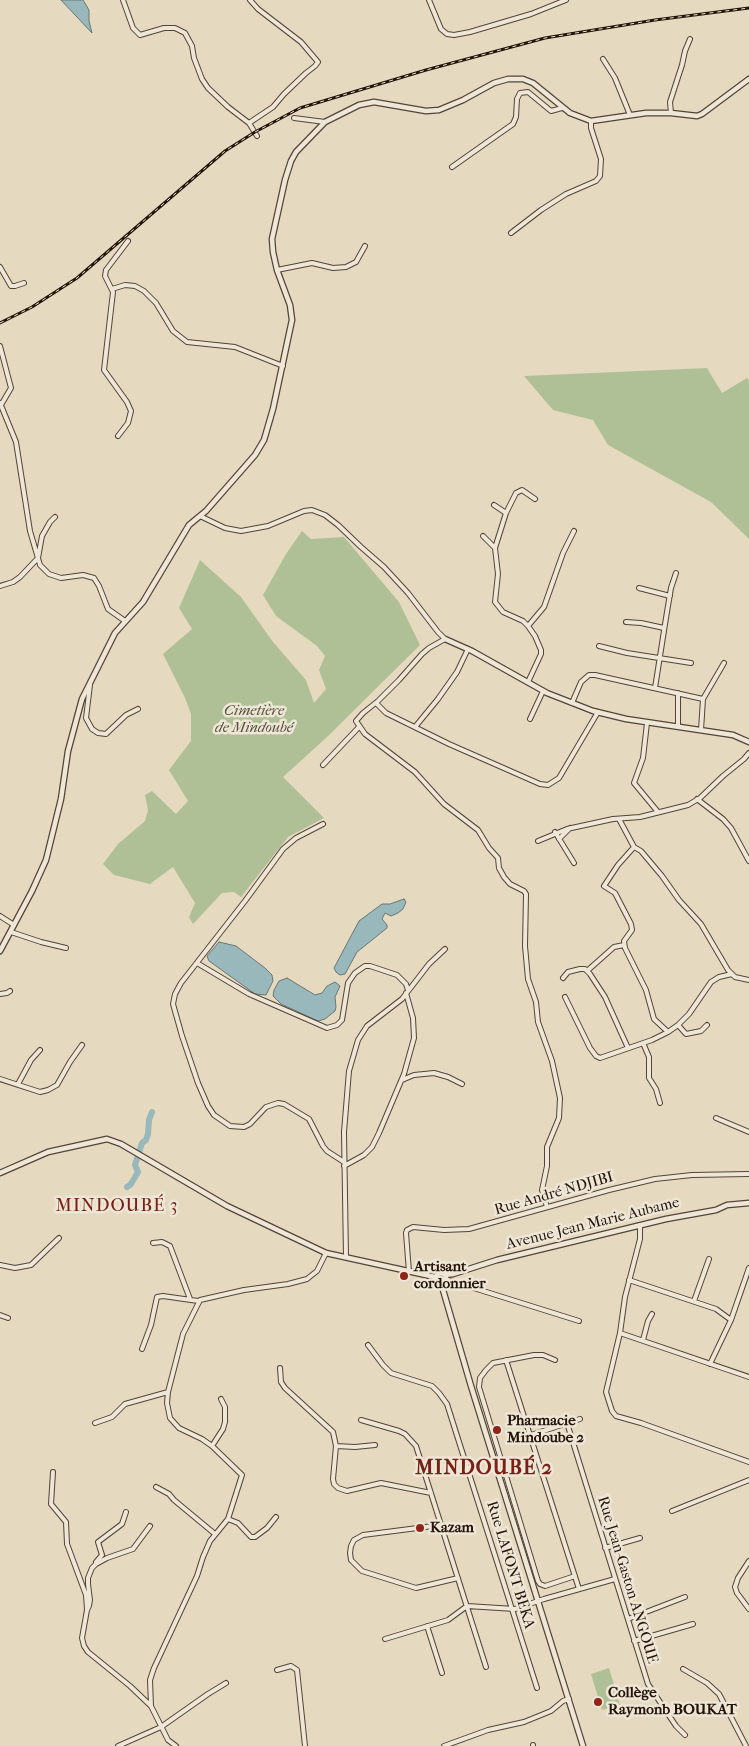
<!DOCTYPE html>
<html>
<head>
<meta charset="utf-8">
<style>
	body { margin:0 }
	canvas { display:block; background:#e5d9c0 }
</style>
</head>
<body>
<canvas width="749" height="1746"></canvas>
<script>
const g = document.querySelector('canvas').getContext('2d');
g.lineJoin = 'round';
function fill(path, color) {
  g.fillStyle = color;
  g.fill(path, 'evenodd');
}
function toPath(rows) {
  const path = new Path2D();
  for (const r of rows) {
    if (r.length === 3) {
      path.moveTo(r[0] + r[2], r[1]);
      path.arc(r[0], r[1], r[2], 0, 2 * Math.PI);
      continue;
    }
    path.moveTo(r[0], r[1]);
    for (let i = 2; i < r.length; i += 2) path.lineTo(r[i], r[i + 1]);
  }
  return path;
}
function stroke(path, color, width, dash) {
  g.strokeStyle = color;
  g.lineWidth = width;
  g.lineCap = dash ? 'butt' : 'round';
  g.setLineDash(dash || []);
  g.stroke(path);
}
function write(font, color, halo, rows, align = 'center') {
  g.font = font + ' "IM FELL French Canon",serif';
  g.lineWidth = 5;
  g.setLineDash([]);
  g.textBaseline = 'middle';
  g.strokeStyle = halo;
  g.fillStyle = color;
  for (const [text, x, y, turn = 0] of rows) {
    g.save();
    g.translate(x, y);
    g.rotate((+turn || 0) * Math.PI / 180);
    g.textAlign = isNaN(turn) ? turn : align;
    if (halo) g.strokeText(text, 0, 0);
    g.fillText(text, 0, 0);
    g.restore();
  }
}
const green = toPath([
	[707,368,722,393,747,378,749,381,749,539,711,502,608,445,593,420,553,410,524,376],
	[302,531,311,539,344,537,399,602,420,645,326,738,283,777,324,818,288,837,241,897,234,892,222,893,193,924,189,917,195,903,173,867,150,884,114,875,103,864,118,844,145,821,148,810,145,795,152,791,176,814,188,801,169,770,191,741,191,714,185,698,163,654,192,629,179,608,200,560,241,597,273,642,306,680,314,703,326,689,319,670,325,656,317,646,276,616,263,595,286,554],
	[609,1668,620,1705,602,1710,591,1674]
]);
const water = toPath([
	[61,0,83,0,89,10,89,21,92,33,61,0],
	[404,899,406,902,403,909,398,913,391,916,385,913,382,919,387,925,387,928,357,952,345,974,340,975,336,972,334,968,359,921,382,904,390,904,404,899],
	[219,942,236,946,265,968,272,975,273,981,266,995,255,994,209,961,207,956,219,942],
	[287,978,315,995,322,993,327,986,335,982,340,986,335,997,336,1007,335,1011,325,1019,318,1021,281,1004,273,996,274,990,279,981,287,978]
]);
const river = toPath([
	[127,1187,131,1184,138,1172,135,1165,142,1143,146,1140,148,1134,149,1120,152,1112]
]);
const minor = toPath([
	[123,0,133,28,140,35,164,28,175,28,185,33,192,46,194,58,202,79,208,88,228,107,249,123,257,136],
	[429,0,441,29,447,34,454,35,470,32,531,14,566,0],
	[603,59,615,78,630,115],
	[671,113,670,102,682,65,685,51,690,39],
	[294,118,325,122],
	[249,123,273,107,284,94,306,73,315,66,318,62,301,42,258,9,250,0],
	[452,167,513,124,516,117,517,99,520,93,528,92,551,111,562,108],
	[511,233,541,210,566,194,596,181,600,176,601,159,591,128,591,121],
	[0,267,11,286,15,286,24,283],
	[277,270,312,263,333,268,346,267,356,262,365,246],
	[112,289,125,285,135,286,144,291,156,303,173,331,187,342,235,347,283,366],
	[0,346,11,388,1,405],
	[0,403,16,442,30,531,40,565,49,574,61,578,83,575,94,578,99,586,108,609,125,621],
	[118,436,128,423,131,411,127,402,104,370,113,292,105,276,106,270,128,241],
	[494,505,506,513],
	[200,516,225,528,241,531,268,526,304,511,312,510,325,515,338,525,361,547,384,567,408,593,438,632,445,639,429,648,422,654,399,680,378,701,363,713,356,721,365,734,415,772,444,804,478,830,489,848,498,858,499,868,504,877,510,884,524,891,526,894,525,946,528,979,536,1002,538,1022,552,1061,560,1098,559,1118,547,1147,547,1166,542,1190,547,1207],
	[483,536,495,548],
	[0,586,13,582,20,577,38,558,42,536,50,522,55,517],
	[639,588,670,596],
	[626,622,641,623,664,628],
	[528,626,544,607,563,553,574,531],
	[599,646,627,653,691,663],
	[528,682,541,654,541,650,535,636,528,626,523,621,503,612,495,602,498,574,495,548,506,513,516,493,522,490,535,499],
	[90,685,86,718,92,729,98,733,106,734,126,715,138,709],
	[655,688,666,618,671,588,676,573],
	[376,703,386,713,449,744,540,784,548,785,559,778,598,712],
	[572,703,581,682,589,675,595,675,703,699],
	[530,719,543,691],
	[647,723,643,758,634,783,658,812],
	[415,727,438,699,457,672,468,649],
	[678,727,678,693],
	[701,730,703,699,724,663],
	[323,765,359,727],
	[697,799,723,819,731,828,749,861],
	[619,819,634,847,641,851,662,876,679,900,701,924,728,970,735,977,749,980],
	[323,824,296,838,283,849,245,901,181,983,175,994,173,1004,182,1036,198,1083,208,1106,214,1115,230,1126,244,1127,250,1124,266,1107,278,1103,284,1104,309,1119,323,1146,327,1151,344,1162],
	[555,832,574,863],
	[559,839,570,828],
	[538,841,567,829,613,819,640,817,688,805,700,798,723,776,744,759,749,753],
	[634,847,618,865,604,886,615,893,631,924,632,930,624,941,625,948,646,990,654,1019,668,1032],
	[0,916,14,925],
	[11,932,41,942,66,948],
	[197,963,249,994,327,1028,337,1025,342,1020,348,983,355,973,365,966,370,966,397,975,406,984,408,990],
	[587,971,614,947,624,945],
	[563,978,568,972,580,969,585,969,590,974,605,997,628,1048],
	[0,994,7,993,10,991],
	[565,997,590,1048,596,1056,600,1058,652,1040,668,1032,678,1025,689,1014,711,982,719,977,732,974],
	[678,1025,686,1034,701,1031,707,1025],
	[643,1043,649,1057,649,1078,656,1089,660,1103],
	[0,1079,40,1092,48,1090,57,1085,70,1062,82,1045],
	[402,1080,414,1075,434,1073,448,1077,462,1084],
	[18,1084,31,1060,40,1050],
	[716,1118,749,1132],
	[344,1166,364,1155,372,1147,379,1133,404,1074,414,1038,413,1018,406,993],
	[640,1225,640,1239,625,1297,620,1333,606,1392,612,1411,616,1416,641,1423,749,1462],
	[153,1243,162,1242,170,1246,190,1299],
	[346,1257,344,1132,349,1071,358,1040,367,1026,402,999,429,964,445,949],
	[0,1265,15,1268,31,1265,59,1238],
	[409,1272,406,1233,407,1230,413,1227,444,1230,469,1229,609,1190,655,1179,692,1175,749,1174],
	[445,1279,579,1321],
	[629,1280,716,1309,731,1320],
	[694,1301,709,1259],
	[0,1315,8,1318],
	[620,1333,749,1377],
	[643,1340,648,1321,652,1314],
	[368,1345,383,1365,391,1373,432,1386,439,1393,447,1404,537,1688],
	[142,1349,151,1325,157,1297,163,1296,198,1301],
	[506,1360,579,1589],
	[555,1360,543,1355,534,1355,493,1363,486,1370,480,1378,479,1387,538,1581,540,1584,545,1586,575,1576],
	[710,1364,731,1320,749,1268],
	[280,1368,281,1382,285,1388,333,1432,336,1446,333,1479,334,1484,338,1488,347,1491,381,1483,431,1493],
	[361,1420,399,1431,405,1434,416,1446,486,1667],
	[95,1423,112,1417,125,1404,168,1392],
	[567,1423,648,1684,676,1726,685,1735],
	[531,1435,580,1419],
	[212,1446,223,1429,225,1422,225,1407,221,1399],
	[336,1446,355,1447,375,1445],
	[53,1472,51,1504,66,1522,67,1544,86,1595,87,1610,82,1638,84,1646,88,1652,130,1686,151,1706,168,1740,176,1746],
	[156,1487,169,1494,174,1500,215,1534],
	[672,1511,749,1480],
	[228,1519,238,1523,251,1537,255,1537,267,1528,276,1517],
	[441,1525,363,1535,354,1540,351,1546,350,1553,351,1560,362,1571,416,1588,458,1578],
	[605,1548,640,1538],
	[749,1561,738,1578,735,1587,737,1593,749,1609],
	[96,1562,102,1555,98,1542,122,1524,126,1512],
	[87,1610,89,1606,90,1600,88,1584,88,1578,92,1568,96,1564,107,1558,133,1549,150,1526],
	[628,1619,685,1597],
	[427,1626,442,1673],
	[385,1639,448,1620,467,1606,515,1609,544,1599,615,1579],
	[634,1641,693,1624],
	[683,1669,707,1683,719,1694,746,1746],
	[277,1670,291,1666,297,1670,305,1746],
	[151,1706,150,1680,154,1668,197,1576,203,1557,210,1541,228,1519,242,1475,212,1446,202,1439,179,1428,170,1418,167,1403,168,1392,183,1334,200,1300,244,1290,288,1284,307,1279,317,1271,326,1253],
	[533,1745,533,1746],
	[118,1746,161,1727,208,1694,226,1683],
	[444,1746,488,1730,524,1722,551,1711,563,1701,569,1699]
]);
const tertiary = toPath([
	[445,639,472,651,547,693,593,711,626,719,733,735,749,742],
	[0,951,32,891,46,860,61,799,68,751,82,699,115,633,143,602,189,525,206,511,255,455,264,440,273,409,292,320,290,305,277,270,273,252,272,239,285,180,291,161,296,152,325,122,359,105,374,102,426,111,439,110,463,100,494,83,508,79,523,79,533,83,570,113,591,121,646,113,671,113,697,116,702,114,749,79],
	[0,1173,48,1152,107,1139,121,1144,227,1206,326,1253,435,1277],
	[441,1278,5],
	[445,1275,453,1274,497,1260,666,1219,716,1210,727,1205,749,1203],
	[441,1283,471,1386,583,1746]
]);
const rail = toPath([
	[0,323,32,307,77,278,225,151,255,132,300,108,426,70,545,38,655,20,749,8]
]);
const markers = [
	[404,1276,5,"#8f2418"],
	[497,1430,5,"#8f2418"],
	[420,1528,5,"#8f2418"],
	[598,1702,5,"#8f2418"]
];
const parkNames = [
	["Cimetière",254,711],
	["de Mindoubé",254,728]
];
const streetNames = [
	["Rue André NDJIBI",554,1194,-16],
	["Avenue Jean Marie Aubame",593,1224,-14],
	["Rue LAFONT BEKA",510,1565,73],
	["Rue Jean-Gaston ANGOUE",627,1580,73]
];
const poiNames = [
	["Artisant",414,1267],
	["cordonnier",414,1284],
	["Pharmacie",507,1421],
	["Mindoube 2",507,1438],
	["Kazam",430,1528],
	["Collège",608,1693],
	["Raymonb BOUKAT",608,1710]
];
const quarterNames = [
	["MINDOUBÉ 3",117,1207]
];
const districtNames = [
	["MINDOUBÉ 2",484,1469]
];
fill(green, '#b0c096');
fill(water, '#99b8bc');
stroke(water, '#6a7674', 1);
stroke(river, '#99b8bc', 6);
stroke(minor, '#544436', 6);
stroke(tertiary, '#544436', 7);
stroke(minor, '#eee6d6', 4);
stroke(tertiary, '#eee6d6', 4.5);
stroke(rail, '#241308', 3);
stroke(rail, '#eee6d6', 1, [4]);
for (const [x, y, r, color] of markers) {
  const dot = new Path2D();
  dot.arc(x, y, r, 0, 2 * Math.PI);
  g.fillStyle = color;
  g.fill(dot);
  stroke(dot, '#eee6d6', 2);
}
write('italic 15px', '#55503a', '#eee6d6', parkNames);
write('15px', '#241308', '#eee6d6', streetNames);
write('bold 15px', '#241308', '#eee6d6', poiNames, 'left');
g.letterSpacing = '1px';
write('18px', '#7a1f14', '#eee6d6', quarterNames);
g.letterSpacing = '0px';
g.letterSpacing = '1px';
write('bold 20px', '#7a1f14', '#eee6d6', districtNames);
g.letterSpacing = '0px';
</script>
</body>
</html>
